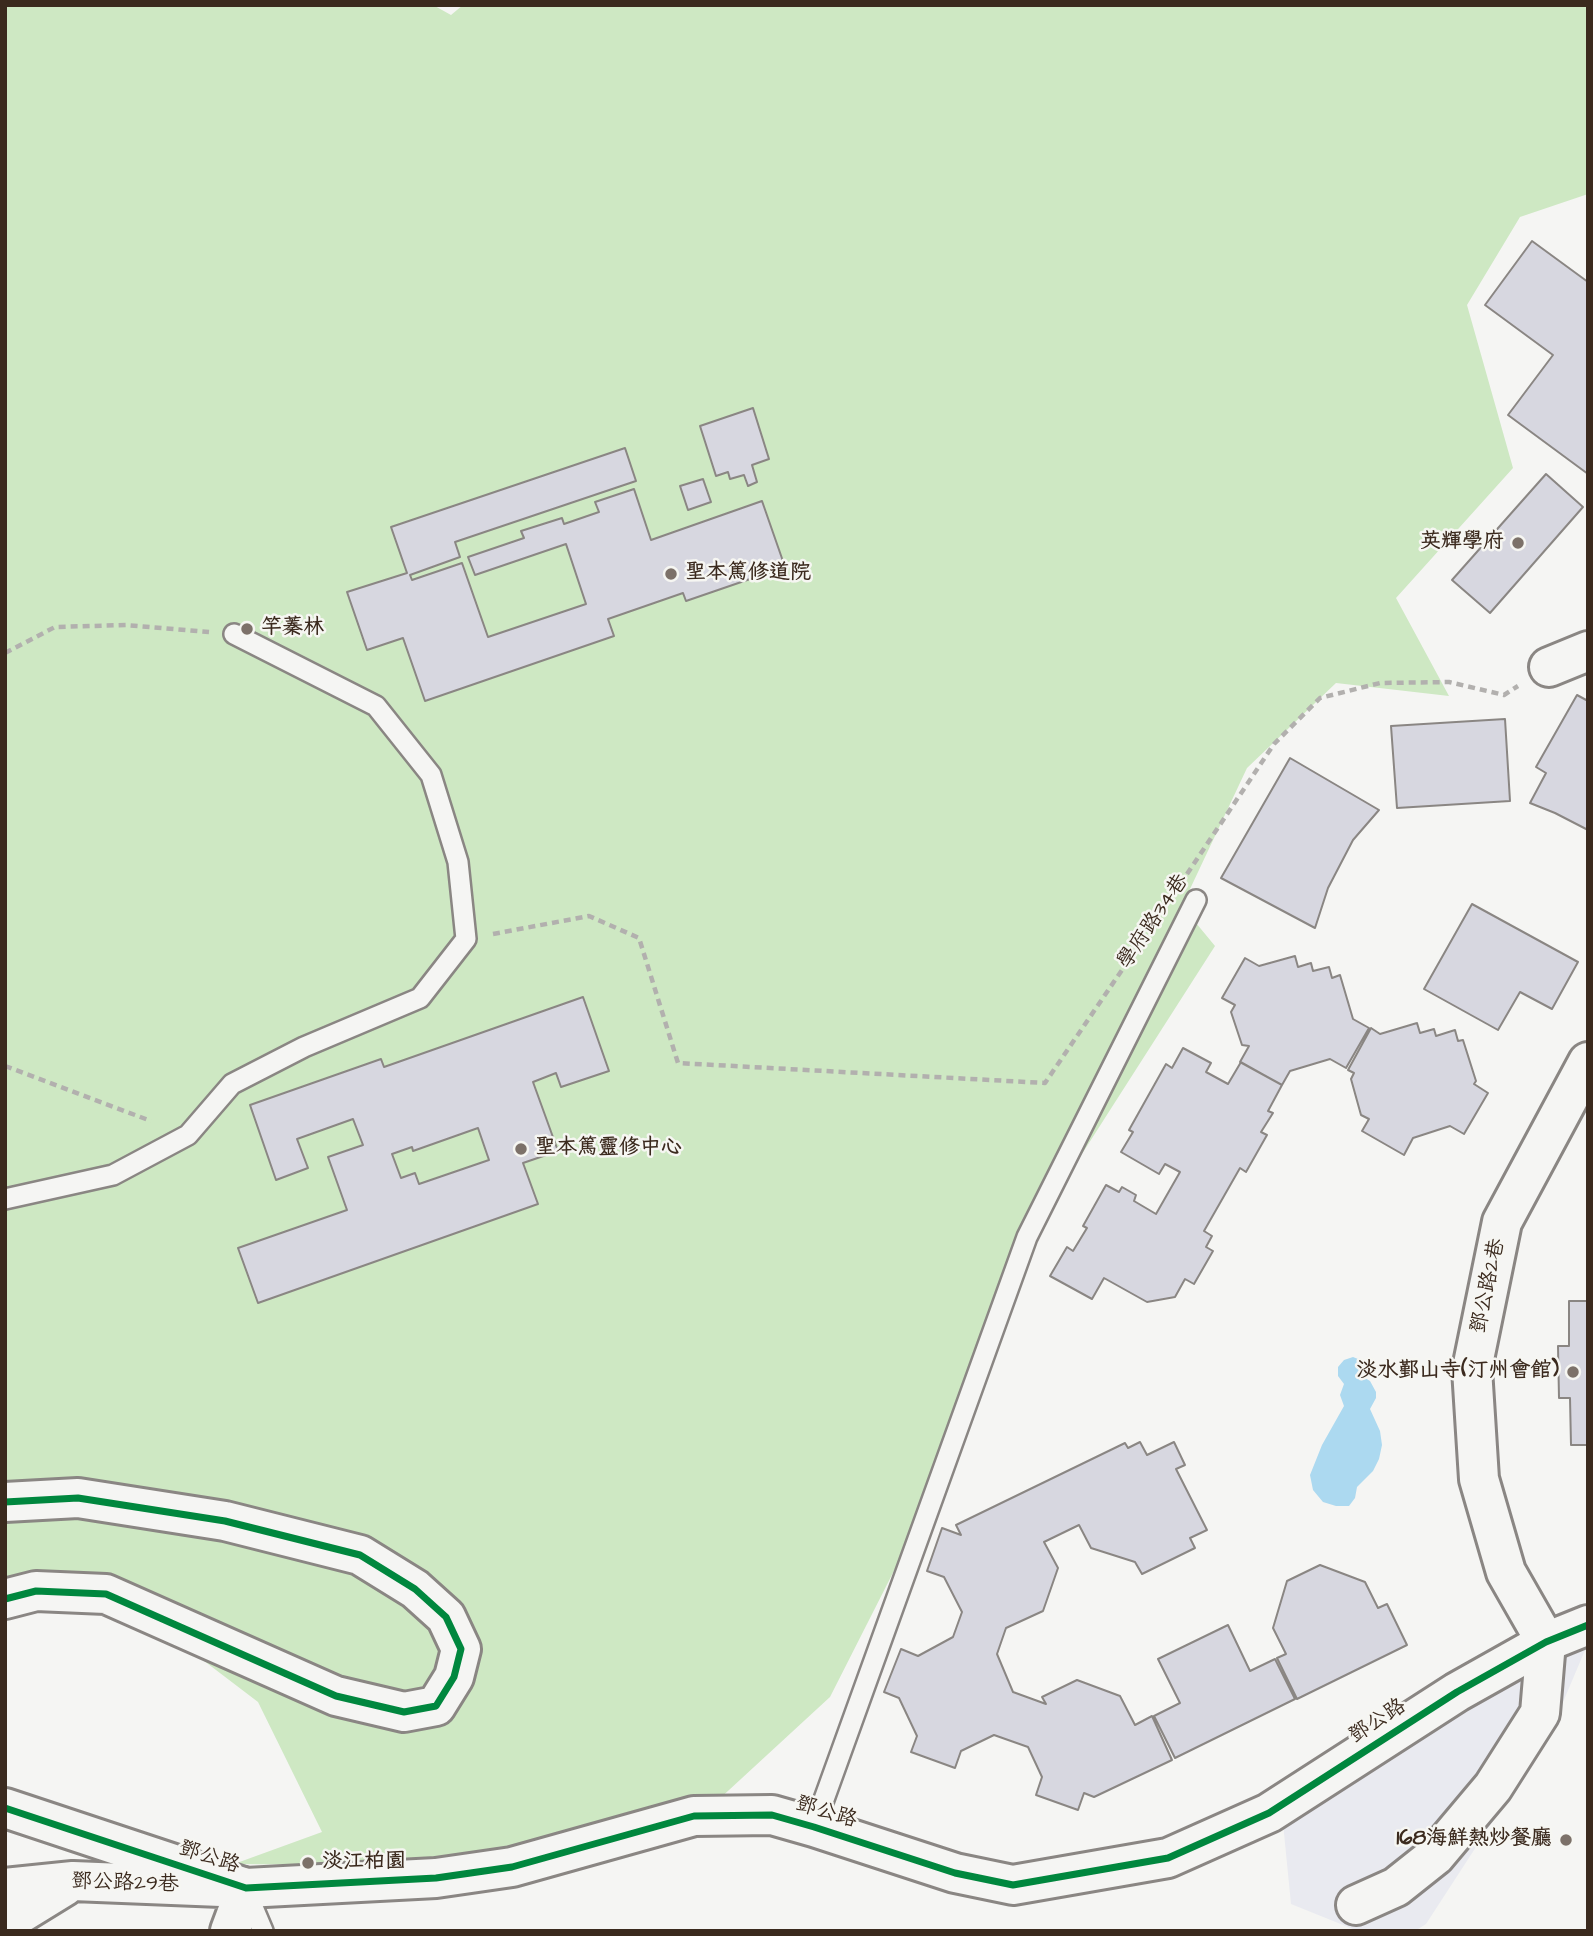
<!DOCTYPE html>
<html>
<head>
<meta charset="utf-8">
<style>
	body { margin:0 }
	#map { position:relative; width:1593px; height:1936px; overflow:hidden; background:#f5f5f3; font-family:"Architects Daughter",sans-serif }
	canvas { display:block }
	.frame { position:absolute; inset:0; border:7px solid #3b2a1e; pointer-events:none }
</style>
</head>
<body>
<div id="map">
<canvas width="1593" height="1936"></canvas>
<div class="frame"></div>
</div>
<script>
const g = document.querySelector('canvas').getContext('2d');
g.lineJoin = 'round';
function fill(path, color) {
  g.fillStyle = color;
  g.fill(path, 'evenodd');
}
function toPath(rows) {
  const path = new Path2D();
  for (const r of rows) {
    path.moveTo(r[0], r[1]);
    for (let i = 2; i < r.length; i += 2) path.lineTo(r[i], r[i + 1]);
  }
  return path;
}
function stroke(path, color, width, dash) {
  g.strokeStyle = color;
  g.lineWidth = width;
  g.lineCap = dash ? 'butt' : 'round';
  g.setLineDash(dash || []);
  g.stroke(path);
}
function write(font, color, halo, rows, align = 'center') {
  g.font = font + ' "Architects Daughter","LXGW WenKai TC",sans-serif';
  g.lineWidth = 5;
  g.setLineDash([]);
  g.textBaseline = 'middle';
  g.strokeStyle = halo;
  g.fillStyle = color;
  for (const [text, x, y, turn = 0] of rows) {
    g.save();
    g.translate(x, y);
    g.rotate((+turn || 0) * Math.PI / 180);
    g.textAlign = isNaN(turn) ? turn : align;
    if (halo) g.strokeText(text, 0, 0);
    g.fillText(text, 0, 0);
    g.restore();
  }
}
const built = toPath([
	[1588,1643,1550,1733,1426,1924,1415,1931,1358,1931,1291,1904,1283,1823,1454,1711]
]);
const green = toPath([
	[5,5,433,5,451,15,463,5,1588,5,1588,194,1520,217,1467,305,1513,468,1396,598,1449,696,1336,683,1247,768,1182,906,1215,946,1000,1282,904,1551,830,1697,716,1802,521,1850,338,1865,234,1864,322,1832,258,1702,107,1587,38,1573,5,1577]
]);
const water = toPath([
	[1353,1357,1358,1359,1365,1365,1366,1369,1365,1378,1370,1381,1376,1392,1376,1398,1370,1409,1380,1431,1382,1445,1379,1459,1373,1471,1357,1487,1355,1498,1349,1506,1336,1506,1323,1502,1313,1490,1310,1475,1322,1445,1344,1406,1340,1395,1344,1384,1338,1376,1338,1367,1344,1360]
]);
const building = toPath([
	[1532,241,1588,282,1588,474,1508,415,1553,355,1485,305,1532,241],
	[753,408,769,459,752,465,757,482,748,486,744,475,730,479,728,472,716,476,700,426,753,408],
	[625,448,636,481,455,542,460,557,410,575,412,580,462,563,488,637,586,604,566,544,475,575,468,557,524,538,521,531,562,518,564,524,599,512,595,502,634,489,651,540,762,501,785,567,686,601,683,593,608,619,614,636,425,701,403,638,367,650,347,592,407,573,391,527,625,448],
	[1546,474,1583,507,1490,613,1452,580,1546,474],
	[703,479,711,502,688,510,680,486,703,479],
	[1577,695,1588,701,1588,830,1555,813,1530,803,1546,773,1536,767,1577,695],
	[1505,719,1510,801,1397,808,1391,726,1505,719],
	[1290,758,1379,810,1353,840,1328,888,1315,928,1221,878,1290,758],
	[1472,904,1578,962,1552,1009,1520,992,1498,1030,1424,989,1472,904],
	[1295,956,1298,967,1311,963,1313,971,1329,967,1332,978,1340,975,1353,1019,1369,1028,1346,1068,1330,1059,1290,1071,1282,1085,1240,1062,1249,1046,1242,1045,1231,1012,1235,1005,1222,998,1245,958,1259,966,1295,956],
	[583,997,609,1071,561,1087,556,1073,533,1082,558,1151,523,1163,538,1204,258,1303,238,1248,347,1210,328,1157,363,1145,353,1119,297,1139,308,1168,276,1180,250,1105,381,1059,384,1067,583,997],
	[478,1128,489,1160,419,1184,415,1173,401,1178,392,1154,412,1147,413,1151,478,1128],
	[1417,1023,1420,1033,1434,1029,1436,1036,1455,1030,1458,1041,1463,1040,1476,1081,1474,1084,1488,1093,1464,1134,1450,1126,1413,1138,1404,1155,1362,1131,1369,1119,1361,1115,1351,1079,1354,1073,1348,1070,1371,1028,1380,1034,1417,1023],
	[1183,1048,1211,1063,1206,1072,1228,1084,1241,1062,1282,1085,1268,1111,1273,1113,1261,1132,1267,1135,1246,1172,1240,1168,1204,1231,1212,1236,1206,1247,1213,1251,1194,1284,1185,1279,1175,1297,1147,1302,1104,1278,1092,1299,1050,1276,1067,1247,1073,1251,1087,1228,1083,1226,1106,1185,1119,1192,1122,1187,1136,1195,1134,1201,1156,1214,1180,1172,1165,1164,1159,1174,1121,1152,1133,1132,1129,1130,1166,1064,1172,1068,1183,1048],
	[1569,1301,1588,1301,1588,1445,1571,1445,1570,1398,1559,1398,1558,1346,1569,1346,1569,1301],
	[1140,1442,1147,1455,1174,1442,1185,1465,1176,1469,1207,1530,1190,1538,1195,1548,1142,1574,1135,1562,1091,1548,1079,1525,1044,1542,1058,1568,1043,1611,1006,1628,997,1654,1013,1692,1046,1704,1042,1697,1077,1680,1120,1696,1135,1725,1152,1716,1172,1760,1094,1797,1084,1793,1078,1810,1036,1795,1042,1777,1028,1747,994,1735,961,1751,955,1768,911,1752,917,1736,899,1698,884,1692,901,1649,918,1656,953,1637,962,1612,944,1577,927,1571,942,1528,961,1535,956,1525,1125,1443,1128,1448,1140,1442],
	[1320,1565,1365,1582,1378,1608,1387,1604,1407,1645,1297,1699,1277,1658,1286,1654,1273,1628,1287,1581,1320,1565],
	[1228,1625,1250,1671,1275,1659,1295,1699,1175,1758,1154,1716,1180,1703,1158,1659,1228,1625]
]);
const path = toPath([
	[5,653,55,627,126,625,209,632],
	[1187,874,1274,744,1320,698,1380,683,1449,682,1504,695,1518,686],
	[493,934,589,916,639,938,678,1063,1045,1083,1139,945],
	[5,1066,151,1121]
]);
const service = toPath([
	[5,1199,113,1175,188,1135,232,1084,304,1047,420,998,466,939,458,862,431,775,376,706,234,634],
	[814,1827,1027,1237,1196,900],
	[247,1893,263,1931]
]);
const minor = toPath([
	[1549,667,1588,651],
	[5,1888,73,1881,246,1888,230,1931],
	[1356,1905,1396,1887,1435,1856,1493,1787,1540,1713,1546,1642,1506,1572,1479,1479,1472,1369,1502,1222,1588,1062],
	[5,1923,65,1886]
]);
const tertiary = toPath([
	[5,1502,78,1498,225,1521,360,1555,415,1589,446,1617,461,1649,454,1677,436,1706,404,1712,336,1696,106,1594,36,1591,5,1599],
	[5,1808,246,1888,436,1878,512,1867,694,1816,772,1815,814,1827,955,1873,1013,1885,1168,1858,1269,1813,1457,1692,1546,1642,1588,1625]
]);
const cycleway = toPath([
	[5,1502,78,1498,225,1521,360,1555,415,1589,446,1617,461,1649,454,1677,436,1706,404,1712,336,1696,106,1594,36,1591,5,1599],
	[5,1808,246,1888,436,1878,512,1867,694,1816,772,1815,814,1827,955,1873,1013,1885,1168,1858,1269,1813,1457,1692,1546,1642,1588,1625]
]);
const markers = [
	[1518,543,7,"#7c7169"],
	[671,574,7,"#7c7169"],
	[247,629,7,"#7c7169"],
	[521,1149,7,"#7c7169"],
	[1573,1372,7,"#7c7169"],
	[1566,1840,7,"#7c7169"],
	[308,1863,7,"#7c7169"]
];
const poiNames = [
	["英輝學府",1504,543,"right"],
	["聖本篤修道院",685,574],
	["竿蓁林",261,629],
	["聖本篤靈修中心",535,1149],
	["淡水鄞山寺(汀州會館)",1559,1372,"right"],
	["168海鮮熱炒餐廳",1552,1840,"right"],
	["淡江柏園",322,1863]
];
const streetNames = [
	["學府路34巷",1154,922,-56],
	["鄧公路2巷",1489,1286,-78],
	["鄧公路",1378,1722,-33],
	["鄧公路",826,1813,17],
	["鄧公路",209,1858,18],
	["鄧公路29巷",125,1884,2]
];
fill(built, '#e9eaf0');
fill(green, '#cee8c3');
fill(water, '#acd9f0');
fill(building, '#d7d7e0');
stroke(building, '#8a8683', 2);
stroke(service, '#8a8683', 24);
stroke(minor, '#8a8683', 44);
stroke(tertiary, '#8a8683', 44);
stroke(path, '#b2b0ae', 4.5, [7, 5]);
stroke(service, '#f5f5f3', 19);
stroke(minor, '#f5f5f3', 38);
stroke(tertiary, '#f5f5f3', 38);
stroke(cycleway, '#00873e', 7);
for (const [x, y, r, color] of markers) {
  const dot = new Path2D();
  dot.arc(x, y, r, 0, 2 * Math.PI);
  g.fillStyle = color;
  g.fill(dot);
  stroke(dot, '#f6f6f2', 2.5);
}
write('bold 21px', '#3b2a1e', '#f6f6f2', poiNames, 'left');
write('21px', '#3b2a1e', '#f6f6f2', streetNames);
</script>
</body>
</html>
